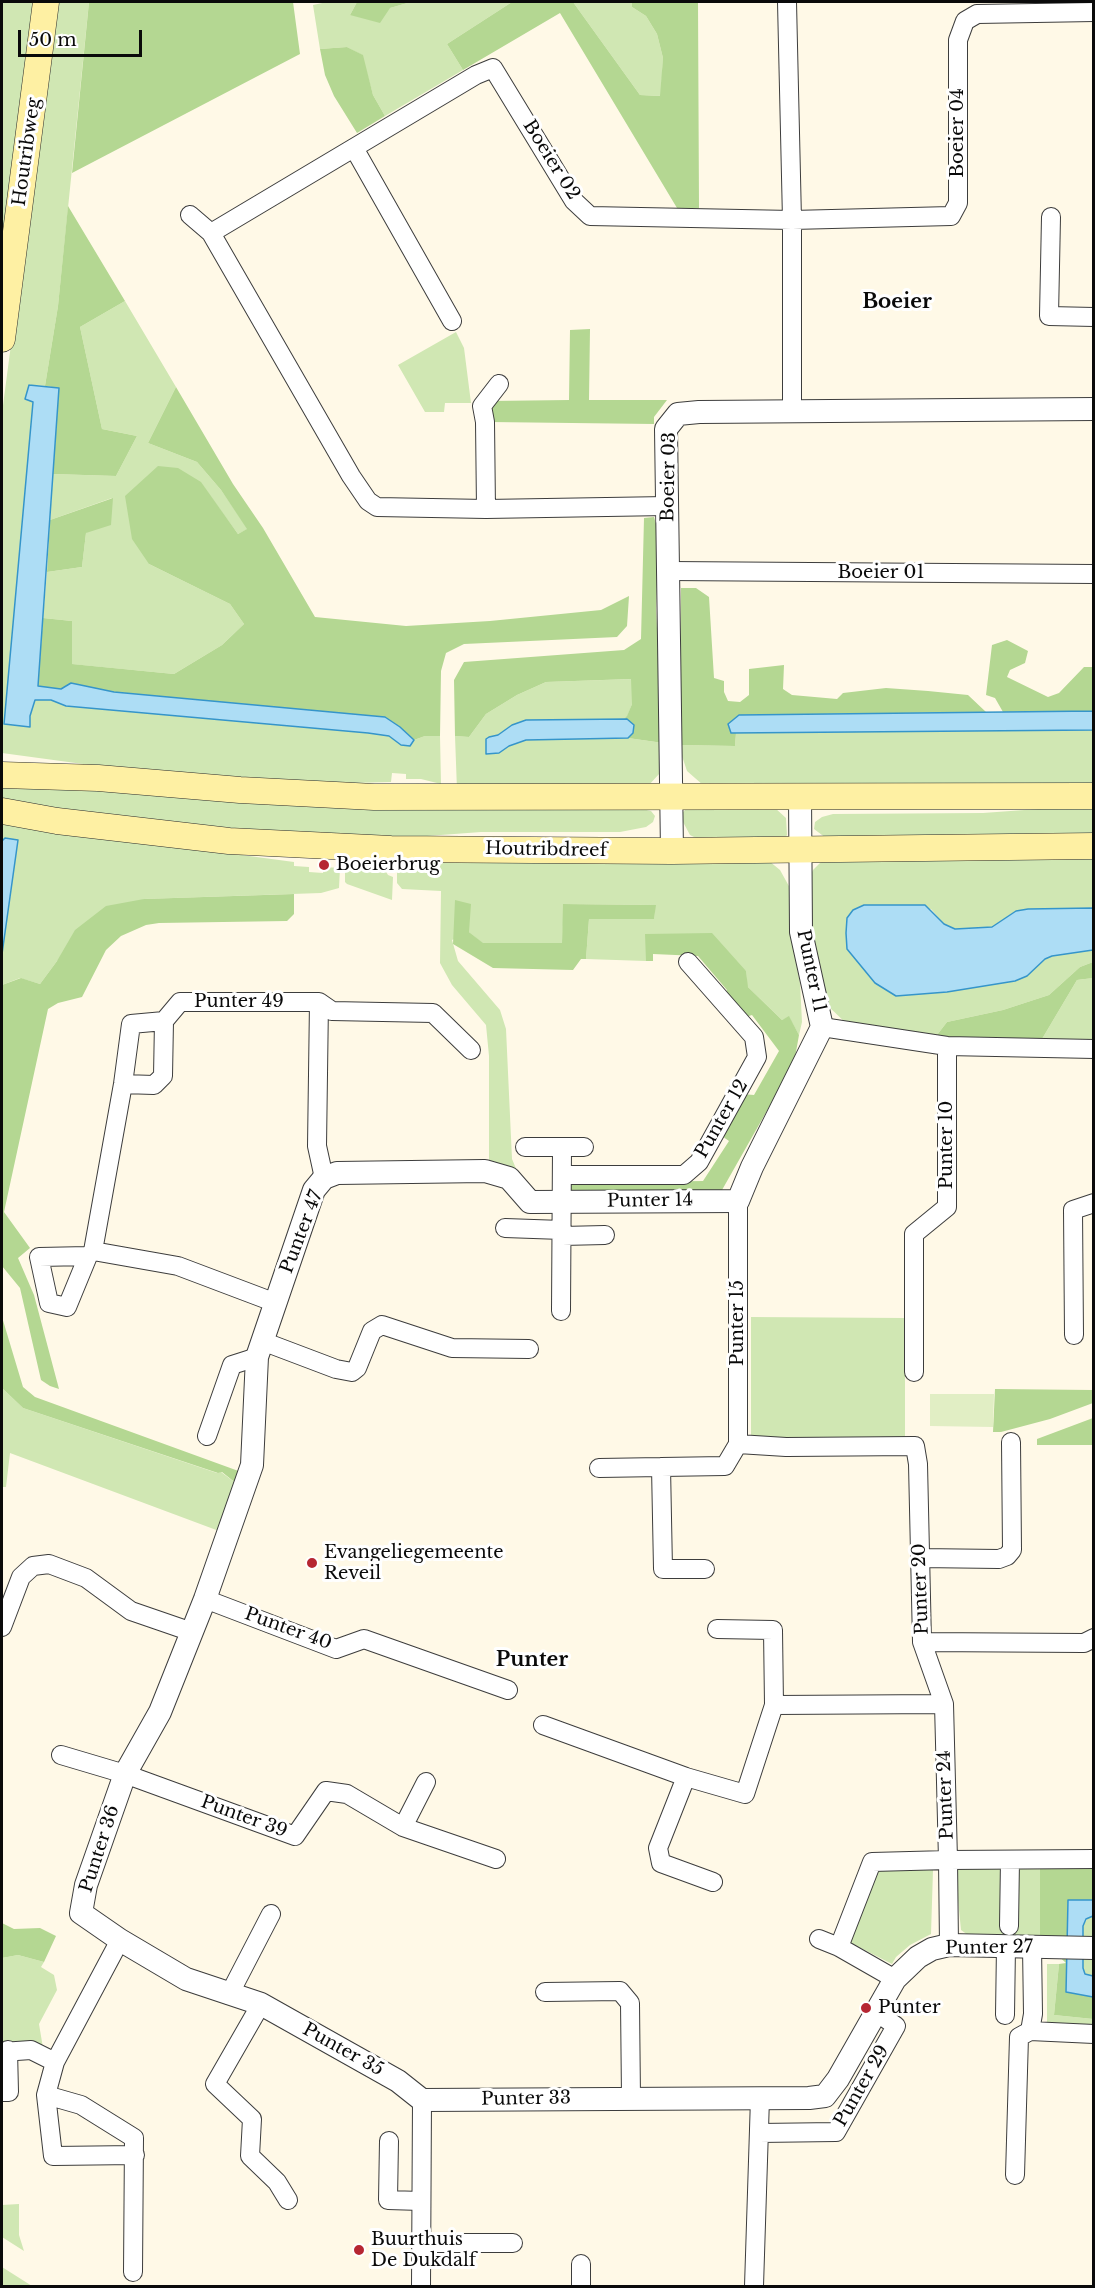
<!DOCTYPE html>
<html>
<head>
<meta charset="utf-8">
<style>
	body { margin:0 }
	#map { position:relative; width:1095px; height:2288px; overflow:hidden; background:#fff9e7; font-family:"Libre Baskerville",serif }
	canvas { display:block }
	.frame { position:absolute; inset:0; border:3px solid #0a0a0a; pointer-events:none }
	.scale { position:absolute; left:18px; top:30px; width:124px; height:27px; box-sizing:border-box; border:3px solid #0a0a0a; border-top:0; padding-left:8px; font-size:18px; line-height:21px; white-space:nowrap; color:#0a0a0a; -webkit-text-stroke:4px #fff; paint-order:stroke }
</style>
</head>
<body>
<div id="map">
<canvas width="1095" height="2288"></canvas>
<div class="frame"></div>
<div class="scale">50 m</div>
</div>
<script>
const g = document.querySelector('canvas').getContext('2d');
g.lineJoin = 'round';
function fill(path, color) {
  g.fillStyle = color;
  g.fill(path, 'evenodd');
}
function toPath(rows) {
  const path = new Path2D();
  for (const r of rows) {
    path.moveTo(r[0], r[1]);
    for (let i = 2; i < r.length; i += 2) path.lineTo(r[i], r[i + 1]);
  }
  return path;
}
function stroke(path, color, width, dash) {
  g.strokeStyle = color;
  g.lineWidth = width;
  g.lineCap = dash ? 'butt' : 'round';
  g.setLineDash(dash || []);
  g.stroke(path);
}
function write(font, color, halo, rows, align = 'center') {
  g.font = font + ' "Libre Baskerville",serif';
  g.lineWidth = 6;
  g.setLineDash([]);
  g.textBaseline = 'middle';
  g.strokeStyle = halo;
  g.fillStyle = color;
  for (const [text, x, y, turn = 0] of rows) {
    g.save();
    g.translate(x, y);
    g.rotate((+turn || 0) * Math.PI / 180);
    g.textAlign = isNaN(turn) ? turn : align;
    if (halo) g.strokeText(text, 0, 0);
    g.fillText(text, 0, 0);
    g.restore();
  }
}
const green = toPath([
	[2,2,36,2,2,271],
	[56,2,89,2,58,306,45,386,29,385,25,399,33,401,30,716,35,700,38,699,51,700,66,706,368,733,389,736,401,745,410,746,414,740,425,736,440,736,441,784,421,779,406,779,406,774,392,773,391,782,309,784,142,772,2,753,2,413],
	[327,2,357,2,350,15,390,8,411,2,512,2,447,44,463,70,385,116,373,95,362,55,347,47,320,49,313,5],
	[573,2,632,2,632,7,646,16,657,34,663,58,661,96,640,95],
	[125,301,176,387,148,443,197,462,221,490,248,529,238,534,200,482,149,564,230,604,244,624,222,645,174,674,71,664,72,621,43,618,47,572,82,567,86,533,112,498,50,520,53,474,116,476,137,436,102,429,80,327],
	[456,332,464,348,471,403,445,403,444,412,425,412,398,365],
	[632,679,632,704,627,717,624,719,526,720,512,725,498,735,489,737,486,740,486,754,499,753,509,746,526,740,628,738,663,743,660,773,648,786,457,790,455,736,469,737,486,714,517,695,546,682],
	[1093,730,1093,786,703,785,687,771,681,753,681,745,735,746,736,733],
	[2,780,331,806,441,810,642,809,651,811,655,816,653,822,646,827,620,832,481,832,414,837,300,835,87,816,2,799],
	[1093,805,1093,836,826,838,814,829,815,822,822,817,833,814,983,813],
	[775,808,786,818,787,835,785,838,696,838,690,835,683,822,683,812,686,809],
	[2,824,223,849,234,854,294,862,294,866,309,867,309,872,323,873,324,867,340,868,339,888,321,893,144,899,57,961,40,984,20,978,2,985,3,931,18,841,5,838,2,841],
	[1093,854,1093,908,1028,909,1016,911,992,927,955,929,944,924,931,909,864,905,1027,976,1045,959,1052,956,1093,950,1093,962,1080,967,1049,995,1003,1010,947,1022,937,1035,848,1025,827,1005,810,931,809,879,813,870,821,862],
	[423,861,769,861,780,870,790,888,790,931,800,983,802,1022,799,1035,789,1017,782,1020,747,986,746,971,646,934,646,961,586,959,589,919,654,919,655,905,564,904,562,943,482,943,469,932,452,940,458,961,500,1010,506,1029,512,1159,523,1185,489,1164,489,1056,486,1025,452,985,440,963,441,891,402,889,397,883,397,866],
	[345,868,385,870,388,875,393,877,392,900,347,884,345,882],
	[1093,978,1093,1040,1042,1039,1077,980],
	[751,1317,905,1318,905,1439,751,1440],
	[2,1388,23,1408,217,1473,221,1472,237,1484,219,1531,10,1453,6,1487,2,1487],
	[1040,1868,1040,1939,972,1938,961,1930,955,1869],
	[871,1870,933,1870,931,1934,910,1945,896,1957,892,1964,847,1941],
	[1089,1916,1093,1916,1093,1976,1085,1974,1083,1968,1083,1926],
	[18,1955,44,1962,41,1967,54,1975,57,1990,39,2024,43,2048,26,2043,2,2041,2,1958],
	[1047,1964,1059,1964,1054,2015,1093,2019,1093,2030,1047,2024],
	[19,2204,19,2235,24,2251,2,2237,2,2205],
	[2,2267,32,2286,2,2286]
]);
const forest = toPath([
	[89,2,293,2,300,54,72,173],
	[357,2,411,2,390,8,380,23,350,15],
	[512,2,573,2,640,95,660,96,663,58,657,34,646,16,632,7,632,2,698,2,699,208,677,208,560,13,463,70,447,44],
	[347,47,363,55,373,95,385,116,357,133,334,96,325,75,320,49],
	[68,206,125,301,80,327,102,429,137,436,116,476,53,474,59,388,45,386,58,306],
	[590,329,589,400,667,400,654,417,654,424,490,422,490,401,569,400,570,330],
	[176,387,233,484,263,528,315,617,406,626,490,621,601,610,629,596,627,626,617,637,464,644,446,653,441,671,440,736,425,736,414,740,400,727,385,717,114,692,71,683,61,689,38,686,43,618,72,621,72,664,174,674,222,645,244,624,230,604,149,564,132,539,125,496,158,466,178,468,201,482,238,534,247,529,221,490,197,462,148,443],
	[113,498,111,525,86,533,82,567,47,572,50,520],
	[654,517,658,531,656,609,663,743,628,738,633,733,627,719,624,719,627,716,632,704,631,679,546,682,517,695,486,714,469,737,455,736,454,680,464,662,624,650,641,639,644,518],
	[681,588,696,588,709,597,714,678,724,681,724,692,728,701,740,702,749,695,749,669,784,665,783,689,792,695,837,699,843,693,886,688,928,691,968,695,986,712,739,715,731,733,736,733,735,746,681,745],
	[1007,640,1028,651,1025,663,1010,670,1007,677,1048,697,1059,693,1084,667,1093,667,1093,711,1003,712,995,698,986,695,992,645],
	[294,894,294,914,287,921,159,923,146,925,121,936,106,950,82,997,58,1003,48,1009,4,1212,30,1248,18,1258,34,1295,59,1389,50,1386,41,1380,20,1288,2,1266,2,985,21,978,40,984,57,961,75,930,106,906,144,899],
	[455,900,471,904,469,932,483,943,562,943,563,904,656,905,654,919,589,919,586,959,581,959,573,970,493,968,453,944],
	[712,933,746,971,748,987,782,1020,789,1016,799,1035,794,1063,722,1190,569,1196,569,1183,703,1181,729,1141,719,1134,742,1094,754,1095,779,1051,752,1015,740,1019,722,998,727,990,698,956,653,954,653,961,646,961,645,934],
	[1093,962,1093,978,1077,980,1042,1039,980,1037,968,1041,937,1035,947,1022,1003,1010,1049,995,1080,967],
	[2,1317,23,1387,35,1397,244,1473,237,1484,222,1472,218,1473,23,1408,2,1388],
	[995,1389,1093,1390,1093,1403,1050,1419,1001,1432,993,1432],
	[1093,1418,1093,1445,1037,1445,1037,1439],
	[1040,1868,1093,1868,1093,1900,1068,1900,1066,1992,1093,1997,1093,2019,1054,2015,1059,1964,1066,1963,1040,1939],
	[2,1923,14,1929,40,1928,56,1936,44,1962,18,1955,2,1958]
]);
const pitch = toPath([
	[930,1394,994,1394,993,1427,930,1426]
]);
const water = toPath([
	[29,385,59,388,38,686,61,689,71,683,114,692,385,717,400,727,414,740,410,746,401,745,389,736,368,733,66,706,51,700,35,700,30,716,30,727,4,724,33,402,25,399,29,385],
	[1094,711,1093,730,731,733,728,724,739,715,1094,711],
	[627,719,634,725,633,733,628,738,526,740,509,746,499,753,486,754,486,739,489,737,498,735,512,725,526,720,627,719],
	[5,838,18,840,2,954,2,841,5,838],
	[864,905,925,905,944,924,955,929,992,927,1016,911,1028,909,1093,908,1093,950,1052,956,1045,959,1027,976,1015,981,947,992,896,996,875,983,847,949,846,933,847,918,853,910,864,905],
	[1068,1900,1093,1900,1093,1916,1086,1919,1083,1926,1083,1968,1085,1974,1093,1976,1093,1997,1066,1992,1068,1900]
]);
const minor = toPath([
	[787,2,792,220,792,411],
	[354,148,452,321],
	[190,215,211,233,351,476,368,501,377,507,486,509,667,506],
	[1051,217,1049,316,1094,317],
	[211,233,476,75,493,68,574,201,590,216,792,220,951,216,958,203,958,40,965,21,977,14,1094,12],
	[486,509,485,422,482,406,499,384],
	[669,571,1094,574],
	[319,1002,317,1146,324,1178],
	[822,1027,947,1046,1094,1049],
	[123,1084,154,1085,163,1076,164,1021],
	[525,1147,584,1147],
	[562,1175,684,1175,699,1162,757,1057,754,1037,688,962],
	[738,1201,738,1444],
	[505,1228,562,1230],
	[562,1236,605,1235],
	[93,1251,178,1266,276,1303],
	[88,1256,39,1257,49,1303,67,1307,88,1256,93,1251,123,1084,131,1024,164,1021,180,1002,319,1002,332,1011,433,1013,471,1050],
	[561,1311,562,1148],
	[1074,1335,1073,1210,1094,1203],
	[262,1341,336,1369,352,1372,357,1368,372,1331,382,1325,452,1348,529,1349],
	[914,1372,914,1234,947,1207,947,1046],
	[207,1436,232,1365,257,1357],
	[738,1444,786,1447,915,1446,918,1464,922,1642,944,1704,774,1705],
	[599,1468,661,1467],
	[920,1558,999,1559,1007,1556,1012,1550,1011,1442],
	[705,1569,663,1569,661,1467,725,1466,738,1444],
	[205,1599,336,1649,364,1639,508,1690],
	[2,1627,21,1577,33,1566,49,1564,86,1578,131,1611,192,1632],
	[922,1642,1084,1643,1094,1638],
	[944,1704,948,1860,1094,1859],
	[543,1725,686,1777,745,1794,774,1705,773,1630,717,1629],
	[61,1755,125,1774,295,1836,326,1791,347,1794,403,1827,496,1859],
	[686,1777,658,1848,661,1863,713,1882],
	[403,1827,426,1782],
	[1009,1926,1010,1860],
	[819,1939,839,1947,895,1979],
	[839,1947,872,1862,948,1860,949,1945],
	[545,1992,620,1991,630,2003,631,2098],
	[229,1995,271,1914],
	[261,2004,215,2084,252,2119,250,2156,277,2182,288,2200],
	[1005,2015,1006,1946],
	[1030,2031,1033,2014,1032,1947],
	[1030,2031,1094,2034],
	[2,2052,31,2050,55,2062,46,2095,53,2156,135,2155],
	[55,2062,120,1940],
	[2,2092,9,2092,8,2050],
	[46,2095,81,2105,134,2138,133,2272],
	[759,2133,836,2132,896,2026,876,2012],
	[389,2141,388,2200,421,2201],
	[1015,2175,1019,2037,1030,2031],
	[420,2243,513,2243],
	[421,2286,422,2100],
	[581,2286,581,2264],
	[754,2286,760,2098]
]);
const tertiary = toPath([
	[800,795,801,932,822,1027,752,1167,738,1201,530,1202,509,1178,485,1171,337,1173,324,1178,314,1190,257,1357,252,1465,205,1599,160,1712,125,1774,86,1885,81,1913,120,1940,186,1979,261,2004,398,2081,422,2100,809,2098,825,2096,838,2079,895,1979,918,1957,932,1949,949,1945,1094,1948],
	[672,851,666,429,678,414,699,412,1094,409]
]);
const secondary = toPath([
	[2,339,46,2],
	[2,775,98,778,240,790,374,797,1094,796],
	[2,811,57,821,229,841,391,849,672,851,1094,846]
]);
const markers = [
	[324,865,6,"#b62632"],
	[312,1563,6,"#b62632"],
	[866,2008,6,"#b62632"],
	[359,2250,6,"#b62632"]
];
const streetNames = [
	["Boeier 04",958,133,-90],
	["Houtribweg",27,152,-82],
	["Boeier 02",551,160,58],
	["Boeier 03",669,477,-89],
	["Boeier 01",881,573],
	["Houtribdreef",546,850,1],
	["Punter 11",811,971,78],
	["Punter 49",239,1002],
	["Punter 12",722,1119,-60],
	["Punter 10",947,1145,-90],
	["Punter 14",650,1201,-1],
	["Punter 47",302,1232,-69],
	["Punter 15",738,1323,-90],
	["Punter 20",921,1589,-92],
	["Punter 40",288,1629,20],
	["Punter 24",946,1795,-92],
	["Punter 39",244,1817,20],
	["Punter 36",100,1849,-72],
	["Punter 27",989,1948,-1],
	["Punter 35",343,2050,29],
	["Punter 29",862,2086,-60],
	["Punter 33",526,2099,-1]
];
const poiNames = [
	["Boeierbrug",336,865],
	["Evangeliegemeente",324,1553],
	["Reveil",324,1574],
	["Punter",878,2008],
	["Buurthuis",371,2240],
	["De Dukdalf",371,2261]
];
const neighbourhoodNames = [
	["Boeier",897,302],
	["Punter",532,1660]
];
fill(green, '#d0e7b3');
fill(forest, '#b4d792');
fill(pitch, '#e1eec4');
fill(water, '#adddf5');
stroke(water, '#3595ca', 1.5);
stroke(minor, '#3d3d3d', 20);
stroke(tertiary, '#3d3d3d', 24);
stroke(secondary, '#2c2c2c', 27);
stroke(minor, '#fff', 18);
stroke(tertiary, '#fff', 22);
stroke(secondary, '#fef0a3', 26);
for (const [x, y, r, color] of markers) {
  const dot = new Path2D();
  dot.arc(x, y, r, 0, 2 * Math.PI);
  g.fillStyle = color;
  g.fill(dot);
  stroke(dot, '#fff', 2);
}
write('18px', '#0a0a0a', '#fff', streetNames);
write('18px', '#0a0a0a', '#fff', poiNames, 'left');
write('bold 20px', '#0a0a0a', '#fff', neighbourhoodNames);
</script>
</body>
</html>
